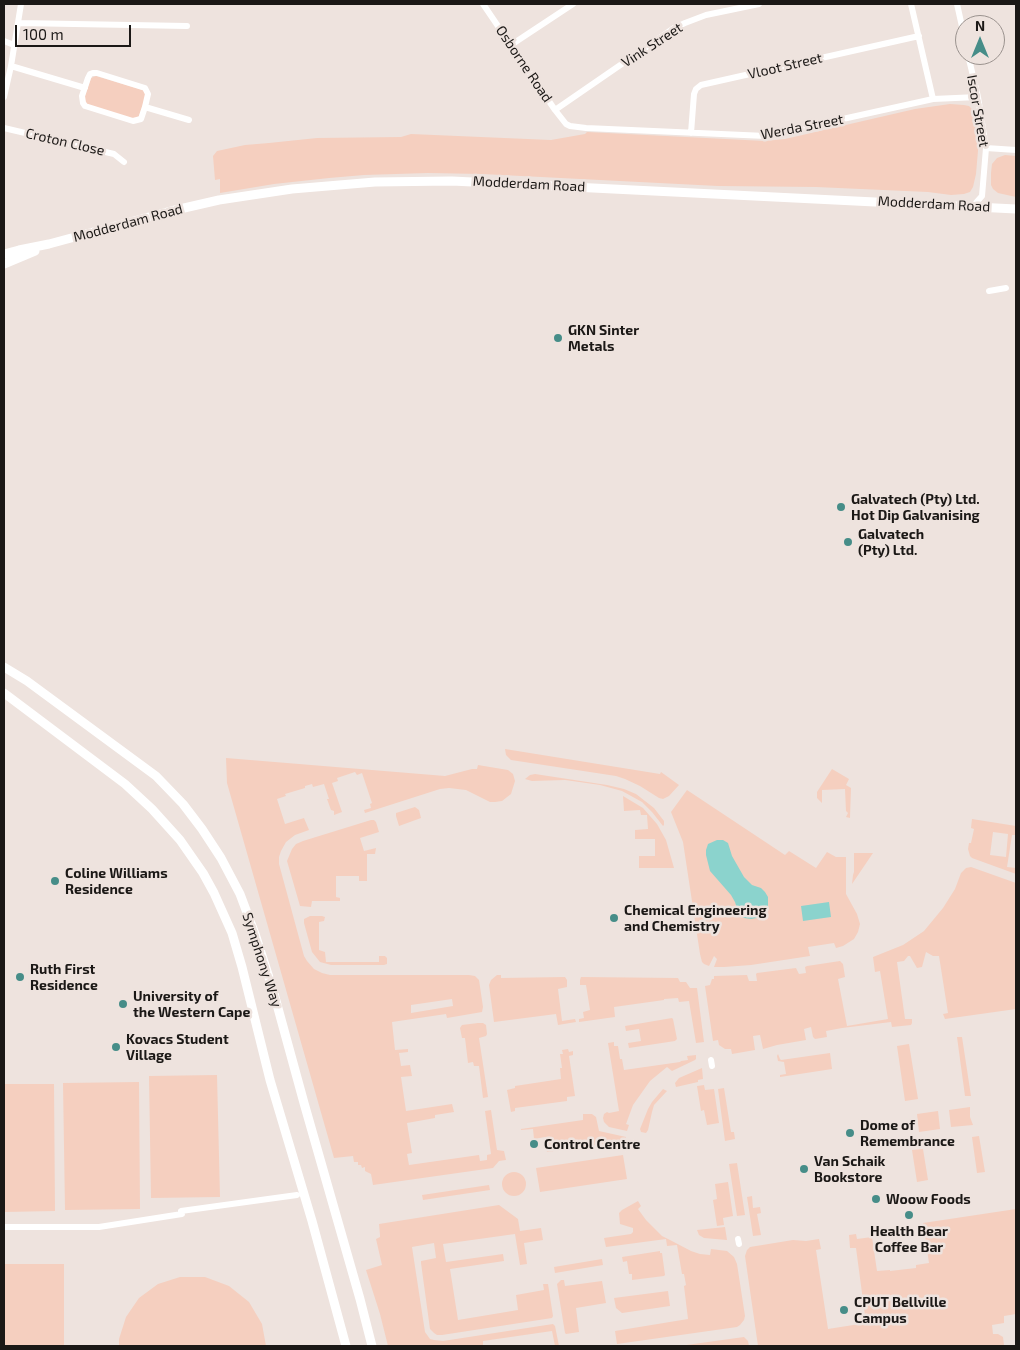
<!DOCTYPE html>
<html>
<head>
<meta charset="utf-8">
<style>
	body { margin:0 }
	#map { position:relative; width:1020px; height:1350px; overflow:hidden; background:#eee3de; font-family:"Exo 2",sans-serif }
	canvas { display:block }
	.frame { position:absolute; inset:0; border:5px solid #1b1816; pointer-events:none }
	.north { position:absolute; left:955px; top:15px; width:50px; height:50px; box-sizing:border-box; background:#eee3de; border:1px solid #9a928e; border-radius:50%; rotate:0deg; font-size:14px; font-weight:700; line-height:20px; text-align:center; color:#1b1816 }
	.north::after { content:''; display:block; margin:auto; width:18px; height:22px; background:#468d88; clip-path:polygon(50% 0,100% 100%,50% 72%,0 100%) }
	.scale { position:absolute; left:15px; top:25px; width:116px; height:22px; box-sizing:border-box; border:2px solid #1b1816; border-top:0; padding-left:6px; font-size:15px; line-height:18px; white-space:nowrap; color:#1b1816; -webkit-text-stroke:4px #eee3de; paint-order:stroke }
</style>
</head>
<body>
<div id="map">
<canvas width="1020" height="1350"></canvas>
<div class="frame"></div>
<div class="north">N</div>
<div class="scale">100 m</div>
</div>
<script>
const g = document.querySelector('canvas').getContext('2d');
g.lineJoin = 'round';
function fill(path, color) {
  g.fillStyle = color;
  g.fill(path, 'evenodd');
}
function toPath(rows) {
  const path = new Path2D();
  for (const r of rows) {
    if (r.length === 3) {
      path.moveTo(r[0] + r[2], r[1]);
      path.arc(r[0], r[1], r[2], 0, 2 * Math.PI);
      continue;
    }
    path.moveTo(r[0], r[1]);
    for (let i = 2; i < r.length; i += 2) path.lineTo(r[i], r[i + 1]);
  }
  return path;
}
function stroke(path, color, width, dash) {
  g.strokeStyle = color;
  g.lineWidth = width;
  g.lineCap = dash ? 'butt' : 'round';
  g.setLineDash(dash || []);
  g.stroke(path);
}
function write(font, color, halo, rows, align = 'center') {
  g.font = font + ' "Exo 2",sans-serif';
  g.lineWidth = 5;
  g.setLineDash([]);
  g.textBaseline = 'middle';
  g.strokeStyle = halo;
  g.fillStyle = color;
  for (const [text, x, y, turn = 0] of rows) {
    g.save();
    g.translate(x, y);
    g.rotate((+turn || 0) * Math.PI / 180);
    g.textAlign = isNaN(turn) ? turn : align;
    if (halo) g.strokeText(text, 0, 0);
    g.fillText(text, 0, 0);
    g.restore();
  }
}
const green = toPath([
	[96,76,143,90,146,95,139,116,134,119,88,105,84,99,91,78],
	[950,104,964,105,969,106,975,112,977,122,979,139,976,174,973,187,970,192,964,194,951,195,928,192,816,187,718,186,482,174,428,173,364,175,329,178,274,184,220,193,220,179,215,180,213,156,217,151,245,145,269,143,317,138,401,137,411,134,551,140,585,134,587,132,765,141,785,139,915,109],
	[1005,155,1016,156,1016,197,998,193,993,189,991,185,991,173,992,164,997,158],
	[505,749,660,774,661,772,679,785,669,796,663,799,659,798,640,786,625,779,616,776,511,760,506,755],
	[226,758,445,776,472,769,477,769,478,765,508,770,513,774,515,781,511,794,502,801,495,802,490,802,466,790,449,788,440,789,365,813,364,810,371,808,370,804,372,803,362,773,357,775,355,772,337,778,338,781,332,783,342,812,334,815,334,811,331,810,327,799,329,799,324,784,313,787,312,784,305,786,305,788,285,794,286,796,277,799,285,824,304,818,309,830,295,835,286,842,281,851,279,857,279,864,304,956,307,961,314,969,322,973,330,975,469,975,475,976,479,980,483,1007,482,1012,447,1018,446,1014,392,1022,395,1050,408,1049,408,1052,399,1053,401,1066,410,1065,412,1076,401,1077,406,1111,452,1104,454,1112,435,1115,435,1118,407,1123,412,1153,407,1154,409,1165,479,1155,480,1161,487,1160,487,1155,491,1154,485,1111,491,1110,497,1150,504,1151,506,1160,499,1161,493,1168,373,1185,371,1174,365,1171,365,1167,362,1168,361,1165,358,1165,358,1162,354,1162,353,1156,334,1158,227,783],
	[452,999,453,1006,411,1013,411,1005],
	[832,769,849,779,846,785,851,788,850,818,846,817,848,813,846,811,845,789,822,790,822,803,817,798,817,792],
	[535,774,607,785,624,789,636,794,654,808,664,821,664,825,663,826,652,812,642,802,622,791,600,785,565,780,532,781,525,779,530,775],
	[687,790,785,855,789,851,816,868,827,852,836,857,846,857,846,894,857,914,860,924,858,932,854,939,843,946,836,948,834,943,808,947,810,956,751,965,724,967,714,967,717,959,714,956,709,966,704,964,702,962,700,954,683,842,671,812],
	[623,796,643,808,657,824,666,840,674,868,639,868,639,856,655,856,655,839,635,839,635,830,648,829,647,815,641,815,640,810,624,811],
	[415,807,419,810,421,818,399,826,396,816,396,813],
	[972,819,1016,826,1016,835,1012,835,1007,867,1016,868,1016,874,972,858,970,856,968,849,969,843,971,843,974,829,971,828],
	[993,832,1008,834,1006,857,990,855],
	[371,820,374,820,376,822,379,832,360,838,364,851,376,848,375,854,367,854,367,881,359,881,359,876,336,876,336,897,340,898,340,901,312,901,311,907,300,906,287,861,292,849,296,844,303,841],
	[854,853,873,853,852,884,853,875,854,872],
	[971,867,1016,883,1016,1009,945,1019,943,1014,948,1013,939,956,933,956,926,952,922,967,917,968,910,956,908,956,904,961,897,962,905,1019,912,1019,912,1023,911,1025,892,1027,891,1022,842,1028,826,1031,827,1037,815,1039,813,1037,811,1027,804,1029,806,1040,777,1045,763,1049,760,1035,753,1036,755,1050,732,1054,731,1049,725,1049,719,1045,718,1040,713,1041,705,986,710,985,712,979,714,979,714,976,746,975,747,975,749,981,757,981,756,974,757,973,796,968,799,974,806,973,805,967,807,966,840,961,843,964,845,977,838,979,847,1026,888,1019,880,971,875,972,873,957,903,945,924,931,943,908,955,889,961,873,966,868],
	[310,916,322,916,325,917,324,921,319,922,319,950,325,952,326,962,379,962,379,956,385,956,387,958,387,964,384,965,331,965,320,962,312,952,304,923,304,919],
	[497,975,501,975,501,978,565,977,567,980,567,987,558,989,562,1021,575,1019,576,1022,558,1025,556,1014,494,1022,489,985,491,980],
	[581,977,678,978,680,982,686,982,690,988,697,988,704,1042,696,1043,689,1001,679,1002,678,998,664,999,664,1000,614,1007,615,1017,579,1022,579,1019,584,1018,583,1012,590,1010,586,985,580,985,580,980],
	[672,1018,673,1019,677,1039,675,1041,629,1048,628,1043,641,1041,639,1029,626,1031,625,1026],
	[478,1023,483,1023,486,1025,487,1034,486,1036,479,1038,488,1097,483,1098,479,1066,474,1066,473,1062,468,1063,465,1038,462,1038,460,1028,462,1025],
	[957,1037,962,1037,971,1096,965,1096],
	[614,1042,614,1046,618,1046,620,1059,622,1059,624,1070,680,1062,681,1061,688,1060,687,1056,696,1055,696,1059,695,1060,672,1071,667,1067,650,1081,633,1105,626,1124,629,1125,627,1131,609,1127,604,1122,603,1118,604,1114,607,1112,609,1113,619,1111,608,1043],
	[909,1044,918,1099,905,1101,897,1046],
	[568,1049,569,1052,573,1051,573,1055,569,1056,575,1096,567,1097,567,1101,515,1108,515,1111,511,1112,507,1090,515,1088,515,1086,561,1079,560,1068,562,1068,560,1054,563,1054,562,1050],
	[830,1053,832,1069,780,1077,780,1075,786,1074,784,1062,778,1061,777,1056,778,1054,780,1059,781,1060],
	[702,1068,703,1079,698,1080,698,1082,676,1087,675,1083,679,1078],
	[217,1075,220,1197,151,1198,149,1076],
	[139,1082,140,1209,65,1210,63,1083],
	[4,1084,54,1084,55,1211,4,1212],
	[704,1085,705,1090,714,1089,719,1123,707,1125,704,1110,701,1111,697,1086],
	[724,1088,731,1132,734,1132,735,1139,725,1141,718,1089],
	[663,1089,667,1091,654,1105,652,1112,648,1130,646,1133,641,1132,640,1129,648,1109,652,1102],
	[970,1107,970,1117,973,1125,951,1127,949,1110],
	[938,1111,940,1129,919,1132,917,1114],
	[583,1114,592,1114,596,1117,599,1131,626,1137,625,1141,547,1152,545,1137,534,1139,533,1129,521,1130,521,1129,583,1120],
	[979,1136,985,1172,977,1173,972,1137],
	[923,1149,928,1180,917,1182,912,1150],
	[623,1155,627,1179,540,1192,536,1168],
	[737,1163,745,1215,737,1216,729,1164],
	[514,1184,12],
	[728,1182,733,1216,723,1218,724,1225,717,1226,713,1200,717,1199,715,1184],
	[489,1185,490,1190,423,1200,422,1195],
	[752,1196,753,1208,760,1207,761,1213,757,1214,761,1235,753,1236,747,1197],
	[638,1201,641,1206,638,1209,646,1220,662,1236,670,1240,691,1251,700,1254,710,1255,711,1249,727,1251,734,1257,737,1264,745,1316,744,1320,740,1325,737,1327,617,1344,615,1331,688,1319,684,1286,686,1285,684,1274,682,1274,677,1245,667,1246,666,1239,606,1247,604,1238,631,1234,633,1232,633,1228,620,1224,619,1213,622,1210],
	[499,1205,518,1219,520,1231,541,1228,543,1240,524,1243,527,1264,520,1265,515,1234,443,1244,446,1262,503,1254,504,1261,450,1269,458,1320,518,1310,516,1295,544,1290,543,1284,548,1284,553,1316,552,1318,442,1335,437,1335,434,1333,430,1329,421,1263,421,1261,436,1258,434,1243,412,1247,425,1332,430,1339,434,1340,443,1341,553,1324,555,1326,559,1346,555,1346,552,1331,483,1341,483,1346,388,1346,380,1314,366,1270,382,1265,376,1239,380,1237,380,1235,379,1224],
	[1016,1209,1016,1314,1004,1316,1004,1323,992,1325,993,1334,998,1334,1003,1337,1004,1345,1000,1346,758,1346,745,1256,747,1250,750,1247,793,1240,806,1241,819,1239,821,1249,816,1250,828,1329,866,1323,856,1248,850,1248,849,1235,856,1234,857,1239,872,1237,877,1271,890,1270,890,1271,916,1268,916,1265,929,1263,923,1223],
	[725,1227,727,1240,704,1238,699,1235,697,1230],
	[660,1251,660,1253,662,1253,665,1275,664,1276,632,1280,632,1274,629,1274,627,1261,623,1262,622,1257],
	[602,1259,603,1265,555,1273,554,1267],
	[4,1264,64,1264,64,1346,4,1346],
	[180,1277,205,1277,229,1286,249,1302,262,1324,266,1346,119,1346,119,1339,126,1317,139,1298,158,1284],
	[561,1280,564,1280,565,1286,602,1281,606,1303,576,1308,579,1332,566,1334,565,1333,557,1284],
	[668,1291,670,1306,622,1313,616,1308,614,1298],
	[744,1337,748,1341,749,1346,679,1346]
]);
const water = toPath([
	[717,840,723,840,728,843,732,856,744,877,752,885,761,888,765,892,768,897,768,910,762,916,757,918,751,919,744,918,739,915,735,902,731,895,710,871,706,855,706,850,708,844],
	[829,902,831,917,803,921,801,906]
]);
const street = toPath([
	[483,4,555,110,566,124,570,126,586,128,766,136,933,99,978,97],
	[911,4,933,99],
	[957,4,965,40],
	[18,23,187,26],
	[4,41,14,45],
	[511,45,573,4],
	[968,55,978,97,986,148,982,196,973,206],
	[11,66,85,88],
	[93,73,97,73,145,88,148,94,145,107,141,119,133,121,85,106,83,103,82,96,88,78,90,74,93,73],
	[4,97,11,66,21,4],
	[145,107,189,120],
	[555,110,674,28,685,23,706,15,759,4],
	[4,128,114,154,124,162],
	[691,133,694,94,696,89,701,85,919,36],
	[986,148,1016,150],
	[989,291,1006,288],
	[711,1060,712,1066],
	[4,1227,99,1227,182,1214,181,1211,297,1195],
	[738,1239,739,1244]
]);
const secondary = toPath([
	[4,254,19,250,49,244,171,211,219,200,292,189,375,182,452,181,1016,209],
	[4,264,35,251],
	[4,667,27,681,156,776,183,804,202,829,221,858,240,894,255,934,273,990,304,1103,360,1299,372,1346],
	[4,693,125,784,152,809,180,840,203,873,214,893,232,933,242,967,270,1080,312,1221,346,1346]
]);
const markers = [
	[558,338,5,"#468d88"],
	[841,507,5,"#468d88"],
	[848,542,5,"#468d88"],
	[55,881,5,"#468d88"],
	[614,918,5,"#468d88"],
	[20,977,5,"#468d88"],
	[123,1004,5,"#468d88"],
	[116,1047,5,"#468d88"],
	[850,1133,5,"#468d88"],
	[534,1144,5,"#468d88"],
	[804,1169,5,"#468d88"],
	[876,1199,5,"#468d88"],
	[909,1215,5,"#468d88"],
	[844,1310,5,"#468d88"]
];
const streetNames = [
	["Vink Street",652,45,-33],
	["Osborne Road",524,64,56],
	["Vloot Street",785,66,-13],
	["Iscor Street",978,111,80],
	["Werda Street",802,127,-11],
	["Croton Close",65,142,13],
	["Modderdam Road",529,184,3],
	["Modderdam Road",934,204,3],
	["Modderdam Road",128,223,-15],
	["Symphony Way",262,960,72]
];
const poiNames = [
	["GKN Sinter",568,330],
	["Metals",568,346],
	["Galvatech (Pty) Ltd.",851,499],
	["Hot Dip Galvanising",851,515],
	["Galvatech",858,534],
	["(Pty) Ltd.",858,550],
	["Coline Williams",65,873],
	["Residence",65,889],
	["Chemical Engineering",624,910],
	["and Chemistry",624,926],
	["Ruth First",30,969],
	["Residence",30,985],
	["University of",133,996],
	["the Western Cape",133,1012],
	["Kovacs Student",126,1039],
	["Village",126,1055],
	["Dome of",860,1125],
	["Remembrance",860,1141],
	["Control Centre",544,1144],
	["Van Schaik",814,1161],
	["Bookstore",814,1177],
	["Woow Foods",886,1199],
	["Health Bear",909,1231,"center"],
	["Coffee Bar",909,1247,"center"],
	["CPUT Bellville",854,1302],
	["Campus",854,1318]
];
fill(green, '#f5cfbf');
fill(water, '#8bd3cd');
stroke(street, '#fff', 6);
stroke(secondary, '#fff', 9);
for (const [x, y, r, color] of markers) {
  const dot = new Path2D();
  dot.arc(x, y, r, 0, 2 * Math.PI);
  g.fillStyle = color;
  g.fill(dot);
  stroke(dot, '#eee3de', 2);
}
write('14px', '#1b1816', '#eee3de', streetNames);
write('bold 14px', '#1b1816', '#eee3de', poiNames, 'left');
</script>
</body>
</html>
